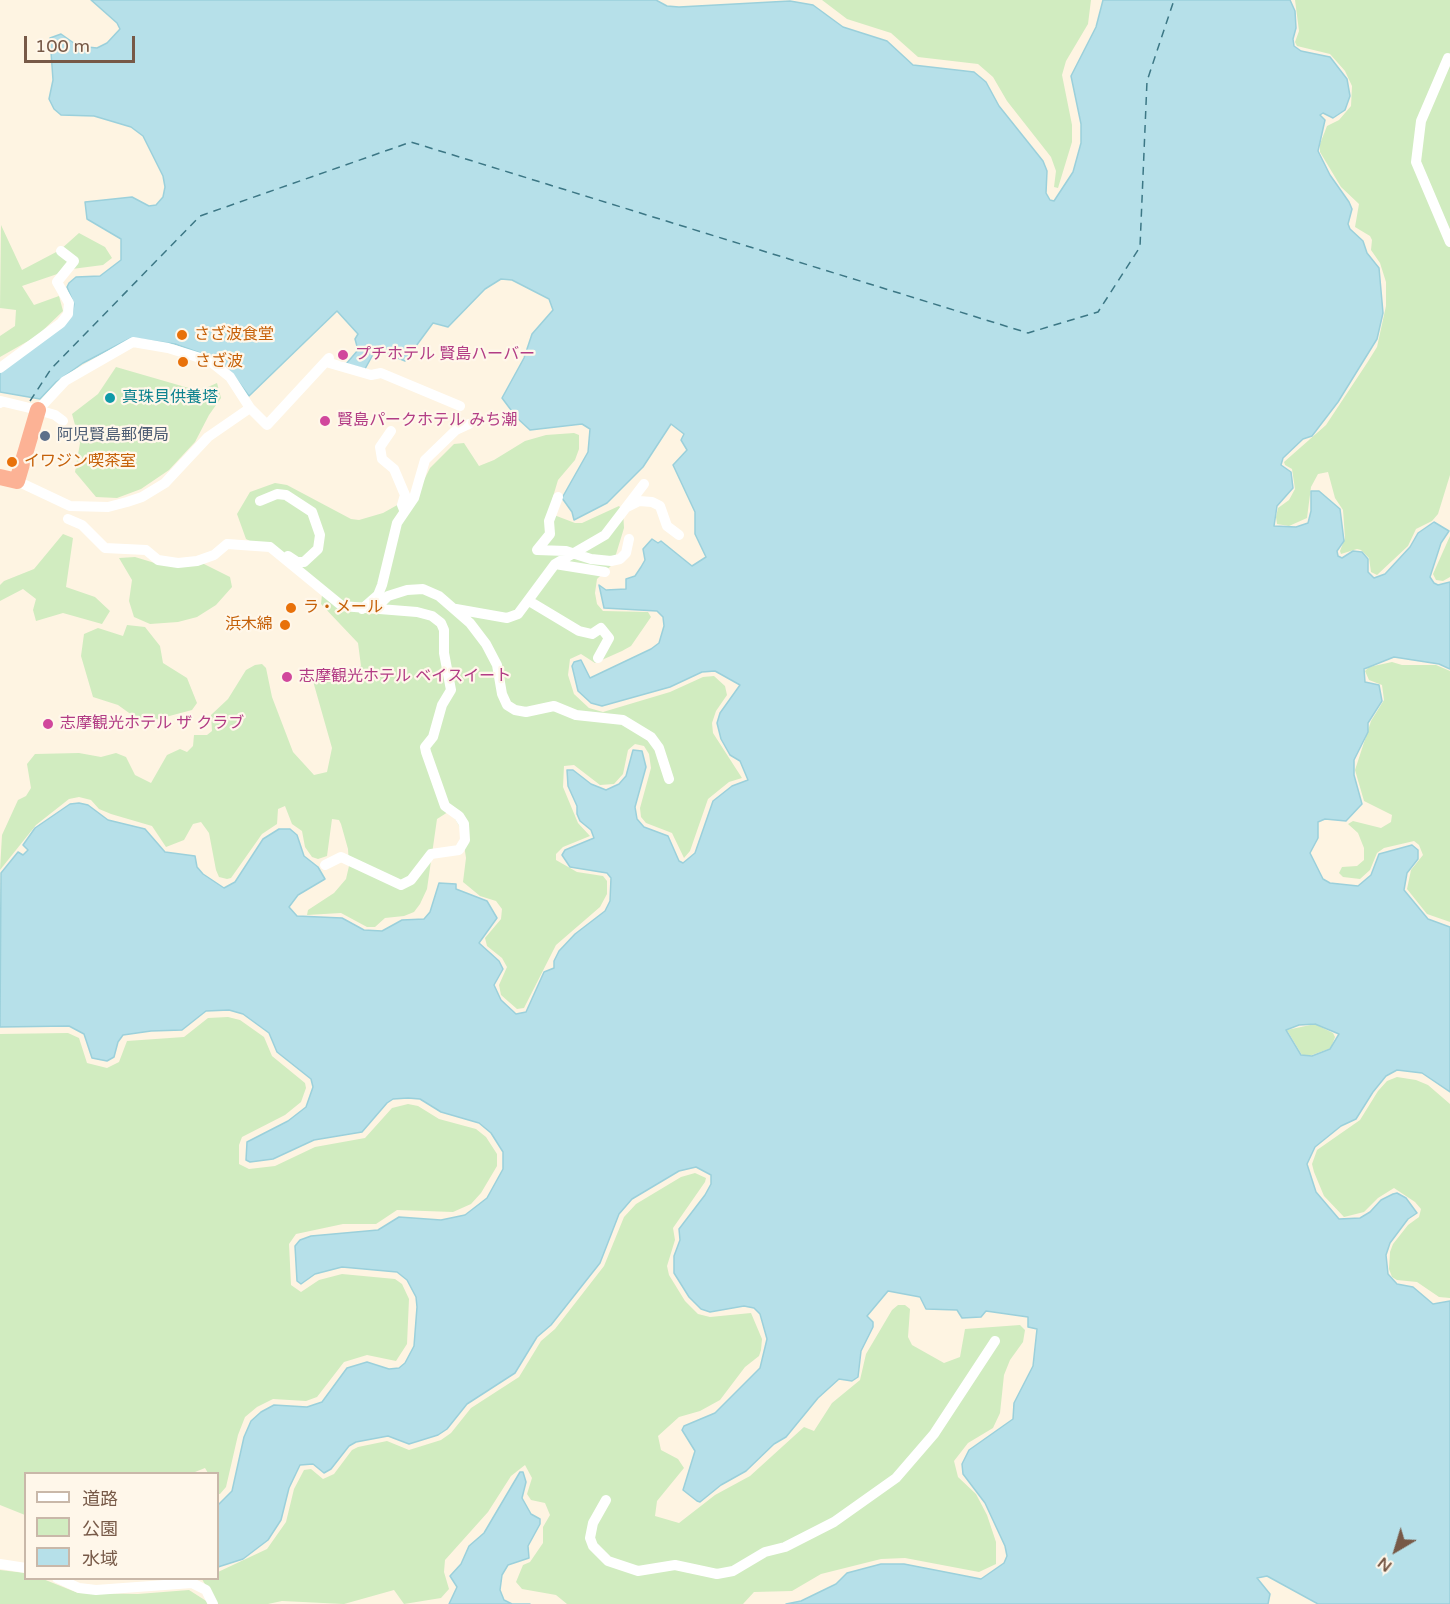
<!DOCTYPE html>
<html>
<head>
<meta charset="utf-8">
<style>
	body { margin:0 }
	#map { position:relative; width:1450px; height:1604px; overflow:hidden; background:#fef4e2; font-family:"Varela Round","Noto Sans JP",sans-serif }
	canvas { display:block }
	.legend { position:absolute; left:24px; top:1472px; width:195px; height:108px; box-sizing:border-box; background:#fff7ea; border:2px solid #c9b8a9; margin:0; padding:8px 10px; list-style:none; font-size:18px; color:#775947 }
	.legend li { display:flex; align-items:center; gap:12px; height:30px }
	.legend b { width:30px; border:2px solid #c9b8a9 }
	.north { position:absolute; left:1366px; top:1520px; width:60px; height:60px; -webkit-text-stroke:4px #fff7ea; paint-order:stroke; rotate:218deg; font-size:16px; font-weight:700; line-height:24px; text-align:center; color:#775947 }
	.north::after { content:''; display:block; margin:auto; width:21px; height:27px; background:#775947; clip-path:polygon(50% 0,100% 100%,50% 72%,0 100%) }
	.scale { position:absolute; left:24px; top:36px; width:111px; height:27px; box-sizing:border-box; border:3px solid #775947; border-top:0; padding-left:8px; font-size:18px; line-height:21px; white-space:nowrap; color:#775947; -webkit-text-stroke:4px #fff7ea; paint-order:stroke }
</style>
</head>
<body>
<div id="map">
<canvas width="1450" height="1604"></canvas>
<ul class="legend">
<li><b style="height:8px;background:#fff"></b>道路</li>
<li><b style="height:16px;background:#d1ecc0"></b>公園</li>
<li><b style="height:16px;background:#b6e0e9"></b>水域</li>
</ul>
<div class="north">N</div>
<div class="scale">100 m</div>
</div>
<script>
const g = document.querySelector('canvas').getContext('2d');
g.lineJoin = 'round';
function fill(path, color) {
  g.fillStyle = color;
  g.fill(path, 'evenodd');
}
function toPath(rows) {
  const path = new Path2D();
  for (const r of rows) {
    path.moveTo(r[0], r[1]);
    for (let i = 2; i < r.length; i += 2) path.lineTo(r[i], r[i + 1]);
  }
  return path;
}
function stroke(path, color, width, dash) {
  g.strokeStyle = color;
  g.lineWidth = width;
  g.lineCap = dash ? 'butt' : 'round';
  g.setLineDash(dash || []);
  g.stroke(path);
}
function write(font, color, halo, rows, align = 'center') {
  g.font = font + ' "Varela Round","Noto Sans JP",sans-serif';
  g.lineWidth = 4.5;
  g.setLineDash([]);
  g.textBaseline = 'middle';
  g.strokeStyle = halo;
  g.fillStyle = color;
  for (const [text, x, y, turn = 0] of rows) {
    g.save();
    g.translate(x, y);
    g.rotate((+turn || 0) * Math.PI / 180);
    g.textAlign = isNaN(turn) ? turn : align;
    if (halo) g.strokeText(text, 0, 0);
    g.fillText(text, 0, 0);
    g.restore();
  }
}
const green = toPath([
	[822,0,1091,0,1088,24,1066,61,1062,75,1072,125,1072,142,1058,188,1054,187,1056,171,1051,157,1007,101,993,77,978,64,918,57,891,33,847,19],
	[1295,0,1450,0,1450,475,1438,514,1432,521,1416,529,1408,546,1377,575,1371,572,1369,558,1361,550,1357,549,1341,554,1340,551,1345,538,1343,510,1335,498,1328,472,1318,474,1311,487,1307,518,1289,526,1277,524,1276,517,1278,508,1289,500,1295,489,1292,469,1285,465,1284,462,1326,425,1367,363,1377,347,1386,306,1386,282,1380,263,1371,250,1372,240,1370,236,1355,227,1359,204,1341,187,1320,152,1320,144,1327,126,1339,120,1351,106,1352,86,1345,71,1330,54,1297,46,1295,42,1299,31],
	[1,225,22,270,60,250,79,233,105,247,112,258,103,265,72,269,22,286,34,305,59,296,63,311,37,336,0,357,0,336,15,326,16,310,0,308],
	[116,367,199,391,217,383,221,398,209,415,195,442,169,470,141,489,117,498,96,497,75,472,80,443,72,414,98,394],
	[574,433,579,435,579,449,575,460,558,480,552,500,554,515,575,523,582,523,619,506,623,511,624,528,613,564,597,579,595,593,597,604,603,611,648,612,651,617,631,646,622,651,595,663,581,654,570,659,568,675,574,694,589,708,603,712,670,692,703,677,714,676,725,686,727,695,716,711,712,723,713,733,742,778,729,782,708,799,690,851,684,858,672,833,646,823,641,817,640,808,651,768,649,754,644,746,635,744,628,750,623,774,614,784,600,785,574,765,564,766,563,787,578,823,590,836,563,847,556,854,556,860,577,872,603,876,607,881,607,894,600,907,556,945,524,1008,517,1009,501,995,499,985,507,967,502,958,487,946,485,938,501,919,502,909,496,901,480,896,463,882,466,858,462,831,454,817,448,812,437,819,427,889,420,904,414,912,404,916,385,918,375,927,367,927,341,913,307,915,308,910,334,893,346,879,349,866,348,849,341,824,339,820,332,819,327,856,318,859,312,857,305,847,302,831,292,824,285,806,278,809,277,824,262,834,231,878,227,879,219,877,216,870,209,833,201,822,193,824,184,840,166,847,152,826,111,814,99,809,91,800,79,797,69,799,36,825,0,870,2,835,18,800,26,796,31,788,27,764,35,754,79,753,101,757,116,753,126,757,135,775,151,783,167,755,180,749,187,752,193,746,194,735,207,735,212,731,211,715,228,699,246,670,255,665,262,664,266,668,272,697,293,752,314,775,327,772,332,748,311,674,325,670,342,674,361,666,358,643,321,604,323,585,293,563,246,539,237,514,250,492,275,483,287,485,351,519,359,520,383,513,417,494,430,468,454,444,464,443,479,466,494,460,525,441,546,435],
	[63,534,73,538,66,587,95,597,110,611,102,624,63,613,36,621,33,610,36,599,23,589,0,601,0,585,4,581,34,569],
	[1450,536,1450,577,1443,581,1436,580,1433,574],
	[135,557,158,564,202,563,230,577,232,587,216,605,197,617,178,622,150,624,134,617,129,601,132,580,119,558],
	[127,625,145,627,160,646,163,663,187,678,197,703,192,710,143,723,118,705,93,697,81,656,84,634,98,628,123,636],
	[1392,662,1402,665,1436,665,1450,671,1450,922,1427,914,1407,889,1411,870,1423,855,1419,845,1414,841,1384,848,1377,853,1370,870,1360,879,1343,877,1339,873,1342,867,1357,866,1364,860,1364,848,1358,833,1348,824,1353,821,1381,828,1391,822,1392,815,1364,801,1355,770,1371,721,1384,700,1382,685,1369,680,1365,671,1369,667],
	[228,1017,240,1020,264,1037,272,1056,305,1083,306,1088,301,1102,285,1115,242,1137,239,1145,239,1164,249,1169,275,1166,315,1147,365,1138,392,1108,408,1104,418,1106,439,1119,476,1129,486,1137,497,1154,497,1166,481,1193,471,1204,453,1212,397,1210,376,1224,343,1224,296,1234,289,1244,291,1285,301,1292,319,1280,342,1274,395,1279,402,1284,409,1299,407,1344,396,1361,367,1355,344,1362,317,1397,306,1401,273,1399,257,1407,245,1417,238,1435,226,1487,220,1494,218,1494,218,1474,208,1473,205,1468,190,1474,26,1474,25,1515,0,1505,0,1034,68,1033,79,1038,87,1063,107,1068,119,1062,127,1041,184,1037,208,1018],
	[1315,1024,1333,1033,1335,1037,1331,1048,1312,1055,1302,1055,1287,1030],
	[1397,1077,1416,1080,1428,1085,1450,1104,1450,1298,1439,1297,1417,1282,1397,1280,1392,1277,1389,1269,1390,1252,1393,1244,1408,1225,1419,1217,1421,1209,1415,1202,1394,1188,1378,1198,1364,1212,1344,1217,1324,1196,1314,1172,1312,1164,1317,1150,1360,1120,1378,1091,1387,1081],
	[695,1173,706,1178,705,1182,673,1228,675,1240,667,1266,669,1275,685,1301,698,1314,710,1317,751,1313,762,1339,761,1350,759,1356,745,1367,720,1400,700,1411,679,1417,658,1436,661,1450,678,1459,684,1468,657,1501,655,1516,679,1523,715,1495,750,1476,804,1427,814,1431,832,1403,860,1380,866,1354,892,1310,898,1305,905,1305,910,1309,908,1337,912,1345,944,1363,960,1357,965,1329,1020,1325,1025,1330,1023,1342,1010,1360,1004,1375,1000,1413,993,1428,968,1443,954,1461,958,1477,976,1494,987,1515,996,1542,996,1564,979,1572,905,1558,881,1559,821,1574,792,1591,754,1592,743,1604,567,1604,556,1595,522,1589,516,1582,523,1565,530,1562,543,1543,543,1527,550,1515,545,1503,531,1500,527,1494,532,1478,525,1465,511,1476,488,1512,445,1560,444,1572,449,1589,441,1598,404,1604,394,1590,344,1604,282,1601,268,1604,216,1604,202,1579,218,1578,218,1572,267,1549,286,1522,294,1489,304,1470,311,1469,323,1479,334,1474,352,1450,358,1447,387,1441,409,1450,441,1440,451,1433,471,1408,519,1377,541,1341,555,1329,604,1266,624,1217,636,1204,681,1177],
	[0,1570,25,1573,26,1578,43,1579,78,1593,138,1594,189,1590,211,1604,0,1604]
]);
const water = toPath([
	[91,0,656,0,667,6,679,7,790,1,813,5,843,27,887,41,913,65,974,72,986,82,999,106,1043,161,1047,171,1046,193,1050,200,1054,201,1073,172,1081,143,1081,124,1071,76,1096,27,1103,0,1290,0,1295,11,1296,28,1293,39,1294,46,1301,51,1330,57,1347,79,1350,96,1345,110,1333,118,1323,113,1320,115,1325,120,1318,151,1330,175,1349,202,1352,209,1348,224,1350,229,1363,241,1367,253,1379,268,1383,313,1377,339,1338,402,1312,436,1303,439,1283,458,1281,465,1291,472,1293,488,1277,506,1274,526,1296,527,1308,523,1311,511,1311,491,1319,491,1340,509,1344,541,1337,551,1338,556,1342,558,1353,551,1362,552,1368,559,1368,572,1374,578,1385,574,1410,547,1418,533,1434,522,1449,531,1441,543,1430,577,1434,583,1438,585,1450,582,1450,669,1439,664,1394,657,1364,669,1365,682,1379,685,1382,701,1368,723,1368,732,1354,760,1354,775,1362,804,1346,821,1325,819,1318,822,1318,838,1310,853,1323,879,1330,883,1358,886,1371,875,1379,854,1412,845,1418,850,1418,859,1407,873,1404,890,1428,919,1450,927,1450,1092,1422,1073,1397,1070,1386,1076,1373,1092,1356,1119,1341,1126,1315,1147,1307,1164,1316,1192,1339,1219,1360,1218,1370,1212,1381,1200,1393,1194,1397,1193,1406,1198,1417,1213,1408,1219,1390,1243,1386,1255,1388,1274,1397,1284,1413,1287,1433,1304,1450,1301,1450,1604,1318,1604,1267,1576,1257,1578,1270,1594,1268,1604,786,1604,801,1601,836,1584,847,1573,881,1564,904,1564,981,1579,1004,1563,1007,1556,1005,1546,985,1503,963,1474,962,1464,969,1450,1013,1419,1014,1403,1033,1366,1037,1329,1028,1327,1028,1317,986,1311,981,1317,962,1318,957,1310,926,1309,920,1297,888,1291,867,1316,873,1322,873,1327,861,1351,858,1377,852,1381,839,1379,818,1398,786,1437,774,1444,746,1471,721,1485,700,1502,697,1501,683,1490,695,1451,682,1430,684,1426,715,1413,760,1368,767,1339,760,1314,754,1308,744,1306,710,1312,701,1309,689,1297,674,1273,674,1256,680,1240,679,1229,705,1195,711,1184,711,1175,696,1167,679,1171,632,1199,619,1214,600,1263,551,1325,537,1337,515,1373,467,1404,447,1429,438,1435,409,1444,388,1436,356,1442,349,1446,331,1469,324,1473,313,1464,300,1465,289,1488,281,1520,268,1540,243,1559,218,1567,218,1505,232,1491,244,1437,251,1421,261,1412,274,1405,307,1407,322,1402,347,1368,367,1362,389,1369,399,1368,405,1363,414,1346,417,1307,416,1297,407,1280,397,1272,342,1267,315,1274,301,1284,297,1281,295,1246,300,1240,311,1236,378,1230,399,1217,441,1220,465,1215,487,1198,503,1169,503,1152,491,1133,479,1123,441,1112,420,1099,408,1098,393,1099,387,1103,362,1132,314,1140,273,1159,250,1162,246,1160,247,1142,288,1121,306,1107,313,1087,311,1079,277,1052,269,1033,243,1014,229,1010,206,1011,182,1030,151,1031,123,1035,118,1042,114,1057,107,1061,92,1058,84,1034,69,1026,0,1027,1,873,18,852,23,855,28,850,23,845,35,828,70,804,79,803,88,805,108,820,145,829,165,852,195,856,197,867,203,874,224,888,235,882,263,839,279,829,290,829,297,835,304,856,318,867,325,879,298,895,289,907,297,916,342,918,364,930,382,931,402,920,424,919,430,912,439,883,456,884,456,889,487,901,497,918,479,943,499,961,503,969,494,985,501,1000,516,1014,526,1012,544,972,554,968,554,961,559,951,575,934,605,911,610,901,611,878,607,873,570,867,562,855,565,850,594,838,591,830,580,821,577,814,577,806,568,786,567,770,573,770,591,784,606,790,619,784,626,776,633,750,642,751,646,767,635,807,637,819,644,827,668,836,679,861,683,863,695,853,713,801,732,786,748,780,740,761,730,755,721,739,717,723,720,713,740,685,715,671,702,672,670,687,602,706,591,703,578,691,572,666,574,662,581,660,590,678,651,649,659,643,664,626,663,617,657,611,604,608,599,585,606,590,626,589,626,579,635,576,641,567,645,560,643,549,652,539,658,543,661,541,692,566,706,557,695,534,695,512,673,465,687,450,681,440,684,434,671,424,643,467,607,503,574,520,572,512,562,498,588,452,590,429,582,424,530,430,517,418,502,398,524,358,532,334,553,310,549,299,512,280,501,279,485,289,448,327,433,323,405,361,376,349,365,369,346,364,358,350,355,339,358,334,337,311,249,396,234,376,211,357,175,344,131,338,83,363,56,382,40,399,0,392,0,372,72,315,74,304,67,287,69,283,76,277,100,276,121,260,121,239,87,219,85,202,132,197,149,206,156,205,163,197,165,187,163,176,143,136,131,127,94,116,61,115,54,109,49,99,53,80,50,38,61,34,78,46,97,48,107,43,120,29,117,23,91,0],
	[1315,1024,1339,1034,1330,1049,1312,1056,1301,1055,1286,1030,1299,1025,1315,1024],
	[520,1472,523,1472,526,1482,522,1498,531,1514,540,1519,540,1524,528,1546,529,1558,508,1565,502,1575,500,1590,504,1600,512,1604,530,1604,449,1604,457,1587,450,1576,461,1564,469,1546,484,1533,520,1472]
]);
const ferry = toPath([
	[30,401,51,369,200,216,411,142,1028,333,1098,312,1140,247,1147,81,1174,0]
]);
const minor = toPath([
	[1448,58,1421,121,1416,162,1450,242],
	[326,362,371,375,381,373,460,406],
	[0,368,61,323,68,314,69,303,57,282,74,261,61,251],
	[0,403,1,401,38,410,65,381,133,342,168,348,210,361,230,377,250,408,208,437,165,483,142,497,127,502,108,507,70,506,17,481],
	[250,408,267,425,329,358],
	[38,410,55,415,63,421],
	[391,431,380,447,382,459,394,469,405,495,402,505,404,510],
	[558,497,549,521,550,534,537,550,566,551,591,559,611,561,620,559,626,553,629,539],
	[260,501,277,494,286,495,312,512,320,535,318,549,304,562,297,562,288,556],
	[627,507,639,501,652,502,660,506,667,526,679,535],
	[68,519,82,525,105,548,146,550,158,560,178,563,197,561,214,555,227,544,270,547,342,606,417,612,432,616,441,623,444,630,444,653,451,690,442,705,433,737,425,747,426,752,445,806,459,816,464,824,465,840,459,850,431,854,411,880,401,885,341,857,325,865],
	[555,564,605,572],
	[529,601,579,631,592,634,601,628,609,638,598,658],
	[362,609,378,595,382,585,397,523,414,498,425,460,456,430,469,424],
	[375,609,388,596,407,590,423,589,439,596,470,623,486,644,497,665,502,694,507,705,515,710,526,712,554,706,576,715,623,720,651,737,659,748,669,779],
	[456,609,507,618,518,614,555,564,605,535,644,484],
	[606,1500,593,1523,590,1538,593,1546,608,1561,638,1571,675,1565,717,1574,733,1571,765,1552,785,1547,834,1522,896,1478,934,1434,995,1341],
	[0,1564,26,1568],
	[57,1578,79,1588,96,1590,192,1583,206,1590,213,1604]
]);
const highway = toPath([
	[0,477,17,481,38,410]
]);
const markers = [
	[182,335,6,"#e8710a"],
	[343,355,6,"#d1479c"],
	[183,362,6,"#e8710a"],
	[110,398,6,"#0f9aa8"],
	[325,421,6,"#d1479c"],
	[45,436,6,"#5c6f8a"],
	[12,462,6,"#e8710a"],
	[291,608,6,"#e8710a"],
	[285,625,6,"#e8710a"],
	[287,677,6,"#d1479c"],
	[48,724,6,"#d1479c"]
];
const foodNames = [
	["さざ波食堂",194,335],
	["さざ波",195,362],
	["イワジン喫茶室",24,462],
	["ラ・メール",303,608],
	["浜木綿",273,625,"right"]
];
const hotelNames = [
	["プチホテル 賢島ハーバー",355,355],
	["賢島パークホテル みち潮",337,421],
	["志摩観光ホテル ベイスイート",299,677],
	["志摩観光ホテル ザ クラブ",60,724]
];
const cultureNames = [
	["真珠貝供養塔",122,398]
];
const serviceNames = [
	["阿児賢島郵便局",57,436]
];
fill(green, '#d1ecc0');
fill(water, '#b6e0e9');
stroke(water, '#9bd0db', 1.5);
stroke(ferry, '#3c7785', 1.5, [8, 6]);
stroke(minor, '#fff', 10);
stroke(highway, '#fcb295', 16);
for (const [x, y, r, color] of markers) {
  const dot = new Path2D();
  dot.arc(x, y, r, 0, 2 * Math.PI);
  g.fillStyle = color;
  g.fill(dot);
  stroke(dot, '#fff7ea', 2);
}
write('16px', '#c56008', '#fff7ea', foodNames, 'left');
write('16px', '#b23c85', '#fff7ea', hotelNames, 'left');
write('16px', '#0d838f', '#fff7ea', cultureNames, 'left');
write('16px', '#4e5e75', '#fff7ea', serviceNames, 'left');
</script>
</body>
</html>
